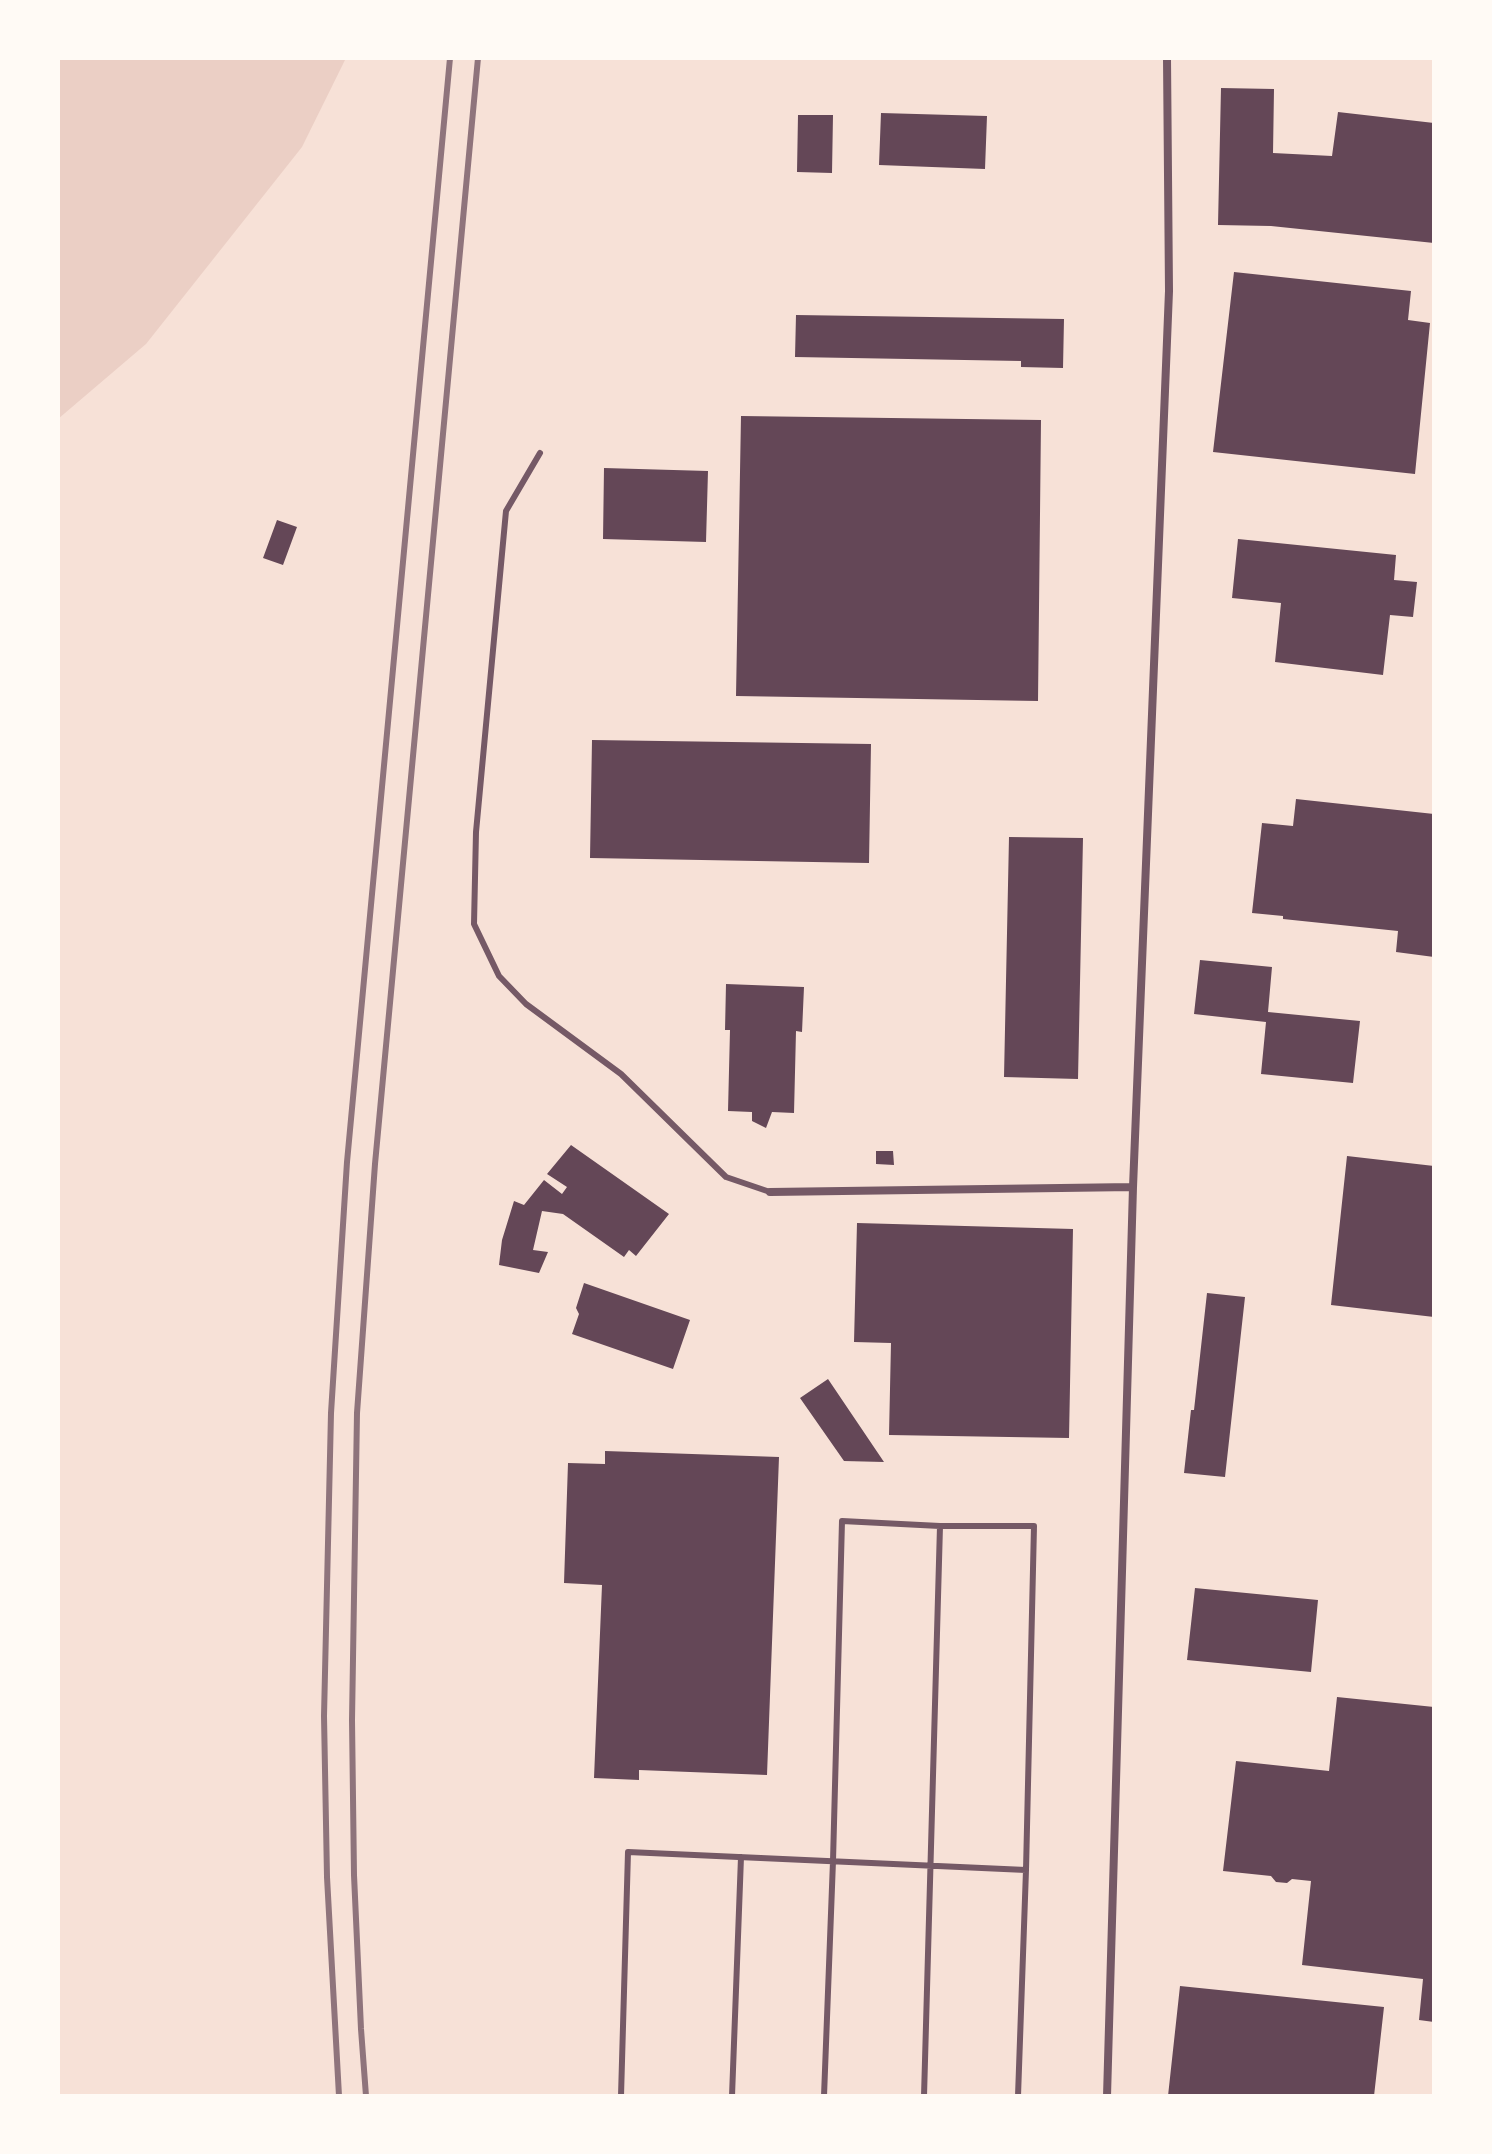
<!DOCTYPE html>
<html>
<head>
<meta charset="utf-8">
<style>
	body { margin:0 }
	#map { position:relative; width:1492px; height:2154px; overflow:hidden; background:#f7e1d7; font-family:"Sofia Sans Condensed",sans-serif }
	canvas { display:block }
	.frame { position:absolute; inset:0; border:60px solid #fffaf5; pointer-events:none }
</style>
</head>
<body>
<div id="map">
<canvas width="1492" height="2154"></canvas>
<div class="frame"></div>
</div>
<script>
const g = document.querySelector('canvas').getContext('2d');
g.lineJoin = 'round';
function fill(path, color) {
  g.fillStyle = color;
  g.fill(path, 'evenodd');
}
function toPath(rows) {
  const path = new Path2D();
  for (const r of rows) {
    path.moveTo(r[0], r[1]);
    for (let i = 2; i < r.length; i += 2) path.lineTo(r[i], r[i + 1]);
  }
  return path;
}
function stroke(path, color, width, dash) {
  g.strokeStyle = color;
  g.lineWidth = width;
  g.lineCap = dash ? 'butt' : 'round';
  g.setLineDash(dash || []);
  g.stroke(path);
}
const green = toPath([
	[58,58,346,58,302,147,146,344,58,419]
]);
const building = toPath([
	[1221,88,1274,89,1273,153,1332,156,1338,112,1434,123,1434,243,1271,226,1218,225],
	[881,113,987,116,985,169,879,165],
	[798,115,833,115,832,173,797,172],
	[1234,272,1411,291,1408,320,1430,323,1415,474,1213,452],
	[796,315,1064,319,1063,368,1021,367,1021,361,795,357],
	[741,416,1041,420,1038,701,736,696],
	[604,468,708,471,706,542,603,539],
	[277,520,297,527,283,565,263,558],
	[1238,539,1396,555,1394,580,1417,582,1413,617,1390,615,1383,675,1275,662,1281,603,1232,598],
	[592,740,871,744,869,863,590,858],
	[1296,799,1434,814,1434,957,1396,952,1398,931,1283,919,1283,916,1252,913,1262,823,1293,826],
	[1009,837,1083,838,1078,1079,1004,1077],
	[1200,960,1272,967,1268,1012,1360,1021,1353,1083,1261,1074,1266,1022,1194,1014],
	[726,984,804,987,802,1032,796,1031,794,1113,772,1112,766,1128,752,1121,752,1112,728,1111,730,1030,725,1030],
	[571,1145,669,1214,636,1256,629,1250,624,1257,563,1214,542,1211,533,1250,548,1252,539,1273,499,1265,502,1240,514,1201,524,1205,544,1180,562,1194,567,1187,547,1174],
	[876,1151,893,1151,894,1165,876,1164],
	[1347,1156,1434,1166,1434,1317,1331,1305],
	[857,1223,1073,1229,1069,1438,889,1435,891,1343,854,1342],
	[584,1283,690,1320,673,1369,572,1334,579,1314,576,1308],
	[1207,1293,1245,1297,1225,1477,1184,1473,1191,1410,1194,1410],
	[828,1379,884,1462,844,1461,800,1398],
	[605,1451,779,1457,767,1775,639,1770,639,1780,594,1778,602,1585,564,1583,568,1463,605,1464],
	[1195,1588,1318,1600,1311,1672,1187,1660],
	[1337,1697,1434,1707,1434,2022,1419,2020,1423,1979,1302,1965,1311,1881,1292,1879,1287,1883,1276,1882,1271,1876,1223,1871,1236,1761,1329,1771],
	[1180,1986,1384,2007,1374,2096,1168,2096]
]);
const service = toPath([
	[540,453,506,511,476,832,474,924,499,976,526,1004,621,1074,726,1177,770,1192],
	[621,2096,628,1852,1026,1870],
	[732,2096,741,1857],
	[824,2096,833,1861,842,1521,940,1526,1034,1526,1026,1870,1018,2096],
	[924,2096,940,1526]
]);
const minor = toPath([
	[770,1192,1133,1187],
	[1107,2096,1133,1187,1169,291,1167,58]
]);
const rail = toPath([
	[339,2096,327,1877,324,1716,331,1413,347,1162,450,58],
	[366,2096,361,2029,354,1875,352,1720,357,1413,375,1164,478,58]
]);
fill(green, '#ebcfc5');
fill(building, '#644757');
stroke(service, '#755966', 6);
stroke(minor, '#755966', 8);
stroke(rail, '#8f747c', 6);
</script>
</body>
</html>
